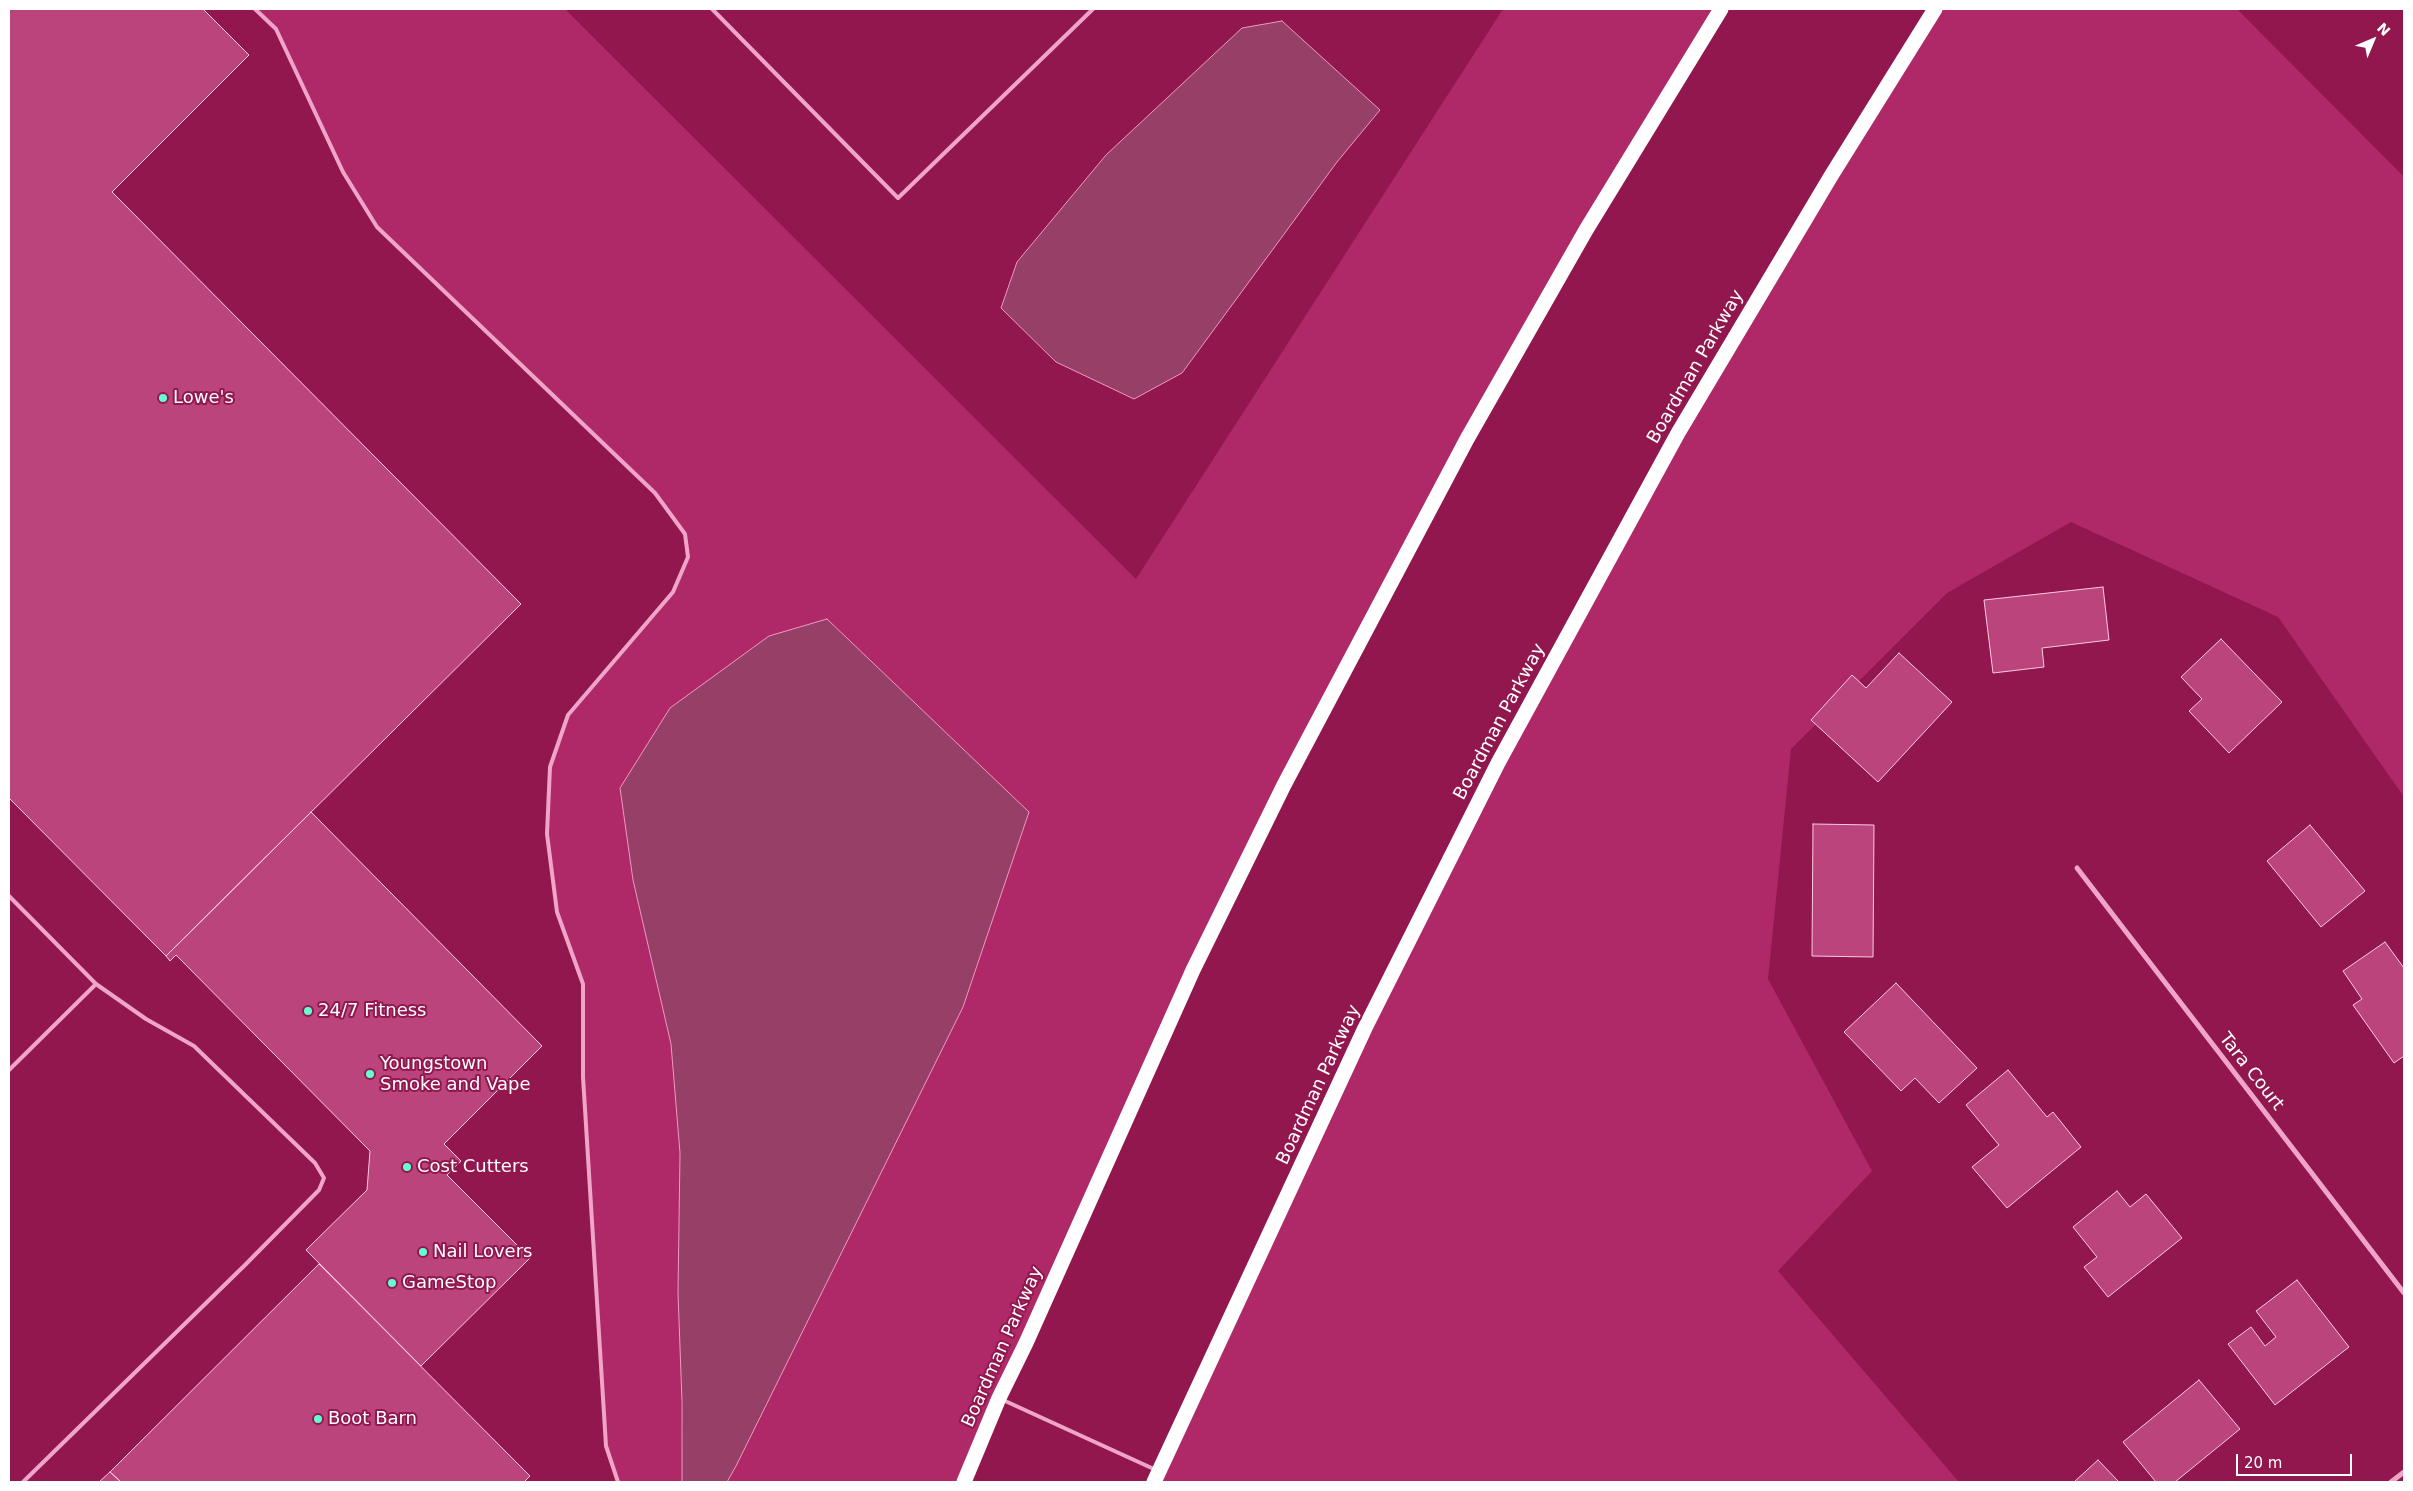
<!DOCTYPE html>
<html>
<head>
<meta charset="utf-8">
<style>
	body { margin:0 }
	#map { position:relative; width:2413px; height:1491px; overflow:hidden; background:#91174e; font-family:"DejaVu Sans",sans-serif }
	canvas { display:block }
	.frame { position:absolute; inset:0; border:10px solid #fff; pointer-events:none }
	.north { position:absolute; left:2348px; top:15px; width:50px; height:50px; -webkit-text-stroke:4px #91174e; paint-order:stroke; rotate:45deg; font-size:14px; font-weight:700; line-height:20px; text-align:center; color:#fff }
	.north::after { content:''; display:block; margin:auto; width:18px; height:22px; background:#fff; clip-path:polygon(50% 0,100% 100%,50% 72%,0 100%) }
	.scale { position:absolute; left:2236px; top:1454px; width:116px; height:22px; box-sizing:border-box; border:2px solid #fff; border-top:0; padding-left:6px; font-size:15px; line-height:18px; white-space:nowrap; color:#fff; -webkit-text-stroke:4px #91174e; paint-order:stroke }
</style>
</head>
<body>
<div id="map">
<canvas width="2413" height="1491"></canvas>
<div class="frame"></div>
<div class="north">N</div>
<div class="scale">20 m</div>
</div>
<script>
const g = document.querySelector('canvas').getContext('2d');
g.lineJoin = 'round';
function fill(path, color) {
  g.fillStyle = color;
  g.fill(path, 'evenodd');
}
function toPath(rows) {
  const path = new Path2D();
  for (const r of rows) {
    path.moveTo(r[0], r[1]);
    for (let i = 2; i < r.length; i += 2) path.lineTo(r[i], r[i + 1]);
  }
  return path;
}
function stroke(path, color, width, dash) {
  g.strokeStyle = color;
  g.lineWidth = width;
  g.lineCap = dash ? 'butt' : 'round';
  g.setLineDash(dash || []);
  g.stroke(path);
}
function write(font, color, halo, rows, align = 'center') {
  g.font = font + ' "DejaVu Sans",sans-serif';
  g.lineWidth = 4;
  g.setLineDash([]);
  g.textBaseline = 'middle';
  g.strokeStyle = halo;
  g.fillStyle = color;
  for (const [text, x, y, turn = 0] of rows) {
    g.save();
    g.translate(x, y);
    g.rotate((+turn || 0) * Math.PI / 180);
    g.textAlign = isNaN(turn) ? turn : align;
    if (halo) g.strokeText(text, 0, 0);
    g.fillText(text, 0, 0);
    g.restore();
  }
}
const green = toPath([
	[255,9,565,9,1136,579,1503,9,1721,9,1586,230,1304,747,964,1482,727,1482,963,1007,1029,812,620,788,633,880,671,1044,680,1153,682,1482,618,1482,606,1446,583,1077,583,984,557,912,547,834,550,767,568,715,673,592,688,557,685,534,655,493,377,227,343,172,276,29],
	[1935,9,2237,9,2404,177,2404,797,2278,617,2071,522,1947,593,1791,749,1768,979,1872,1171,1778,1271,1959,1482,1154,1482,1337,1090,1629,523]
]);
const water = toPath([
	[1282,21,1380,110,1337,162,1182,373,1134,399,1056,362,1001,308,1017,262,1106,155,1242,28,1282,21],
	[827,619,1029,812,963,1007,736,1466,727,1482,682,1482,682,1402,678,1293,680,1153,671,1044,633,880,620,788,670,708,769,636,827,619]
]);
const building = toPath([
	[9,9,203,9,249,55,112,192,521,604,166,956,9,798,9,9],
	[2103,587,2109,640,2042,648,2044,667,1993,673,1984,600,2103,587],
	[2221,639,2282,702,2229,753,2189,711,2202,699,2181,677,2221,639],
	[1899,653,1952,702,1878,782,1811,720,1852,675,1866,688,1899,653],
	[311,812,542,1046,444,1144,461,1161,447,1175,530,1258,421,1366,306,1250,367,1190,370,1151,176,955,170,961,166,956,311,812],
	[1813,824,1874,825,1873,957,1812,956,1813,824],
	[2310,825,2365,891,2321,927,2267,861,2310,825],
	[2385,942,2404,968,2404,1056,2394,1063,2353,1005,2362,999,2343,971,2385,942],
	[1896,983,1977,1068,1939,1103,1915,1078,1901,1091,1844,1032,1896,983],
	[2008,1070,2047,1117,2053,1112,2081,1147,2007,1208,1972,1167,1999,1145,1966,1105,2008,1070],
	[2117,1191,2130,1207,2146,1194,2182,1238,2108,1297,2084,1267,2097,1257,2073,1227,2117,1191],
	[319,1264,530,1476,524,1482,121,1482,110,1472,319,1264],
	[2297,1280,2349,1347,2275,1405,2228,1344,2251,1327,2265,1346,2276,1337,2256,1311,2297,1280],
	[2199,1380,2240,1429,2175,1482,2156,1482,2123,1442,2199,1380],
	[2098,1460,2119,1482,2074,1482,2098,1460],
	[110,1472,121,1482,99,1482,110,1472]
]);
const service = toPath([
	[255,9,276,29,343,172,377,227,655,493,685,534,688,557,673,592,568,715,550,767,547,834,557,912,583,984,583,1077,606,1446,618,1482],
	[712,9,898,198,1093,9],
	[9,896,96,984,146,1019,194,1046,315,1163,324,1178,319,1190,245,1265,23,1482],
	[9,1070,96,984],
	[1003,1400,1156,1470]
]);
const minor = toPath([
	[2077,868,2404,1293],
	[2391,1482,2404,1472]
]);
const motorway = toPath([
	[964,1482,999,1398,1026,1343,1193,970,1284,785,1467,439,1586,230,1721,9],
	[1154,1482,1365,1028,1498,763,1678,433,1831,176,1935,9]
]);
const markers = [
	[163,398,5,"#64ffd0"],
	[308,1011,5,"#64ffd0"],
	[370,1074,5,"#64ffd0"],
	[407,1167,5,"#64ffd0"],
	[423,1252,5,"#64ffd0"],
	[392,1283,5,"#64ffd0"],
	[318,1419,5,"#64ffd0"]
];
const streetNames = [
	["Boardman Parkway",1696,367,-60],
	["Boardman Parkway",1500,722,-62],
	["Tara Court",2251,1072,52],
	["Boardman Parkway",1319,1085,-65],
	["Boardman Parkway",1003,1347,-66]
];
const poiNames = [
	["Lowe's",173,398],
	["24/7 Fitness",318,1011],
	["Youngstown",380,1064],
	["Smoke and Vape",380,1085],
	["Cost Cutters",417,1167],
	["Nail Lovers",433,1252],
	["GameStop",402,1283],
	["Boot Barn",328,1419]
];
fill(green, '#af2968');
fill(water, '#974067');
stroke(water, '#f297c3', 1);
fill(building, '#ba447b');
stroke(building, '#fbcbe2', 1);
stroke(service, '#f0a5c8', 4);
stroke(minor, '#f0a5c8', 5);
stroke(motorway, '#fff', 15);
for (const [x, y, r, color] of markers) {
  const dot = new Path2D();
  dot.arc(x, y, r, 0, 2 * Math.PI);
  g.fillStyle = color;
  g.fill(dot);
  stroke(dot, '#91174e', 2);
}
write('18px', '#fff', '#91174e', streetNames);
write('18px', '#fff', '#91174e', poiNames, 'left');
</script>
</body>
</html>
